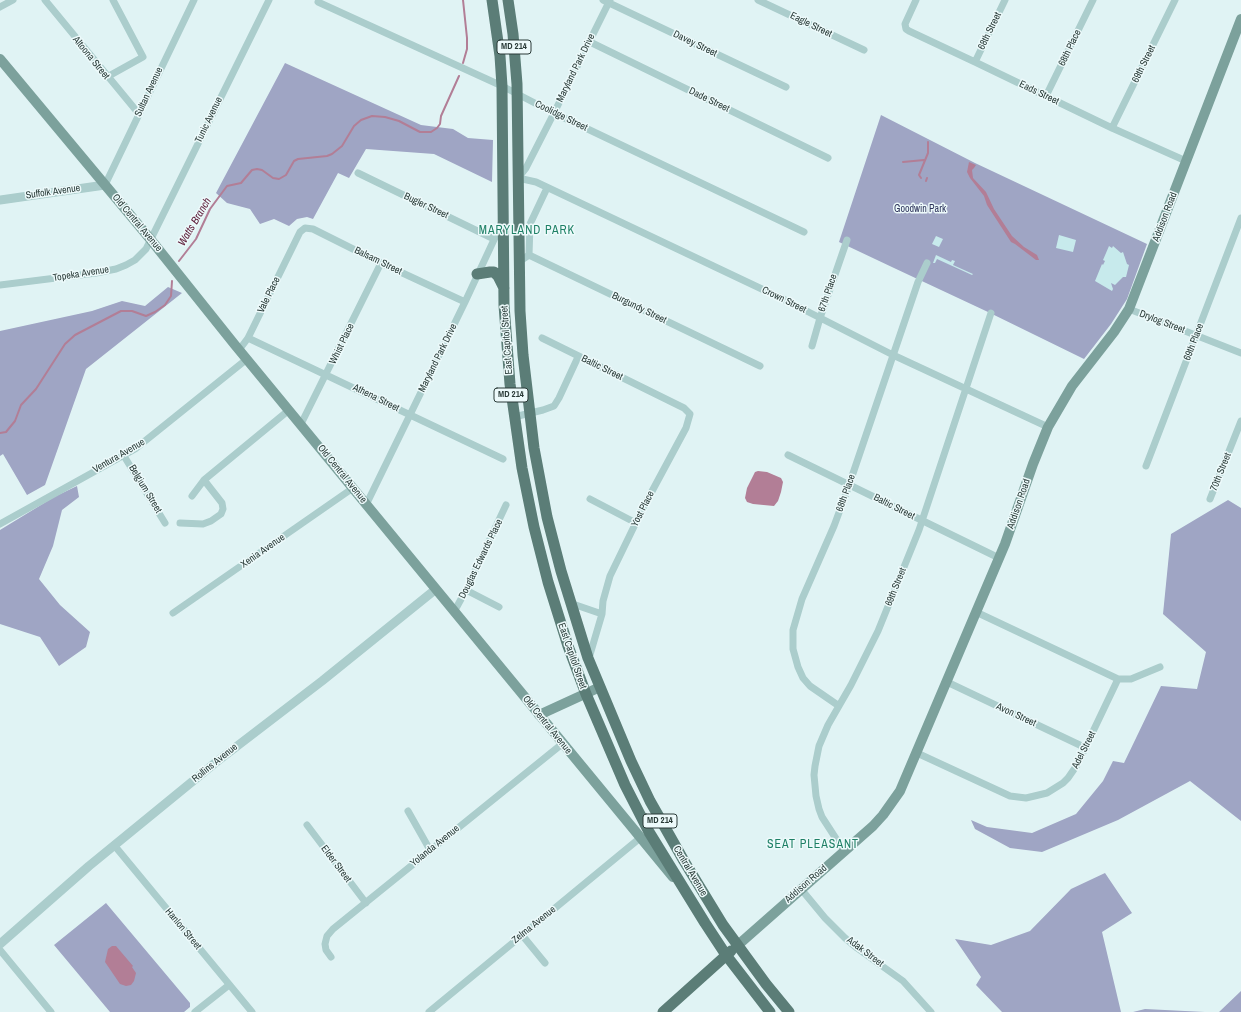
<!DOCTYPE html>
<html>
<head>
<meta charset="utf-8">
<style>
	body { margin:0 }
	canvas { display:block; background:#e0f3f4 }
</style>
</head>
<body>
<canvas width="1241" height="1012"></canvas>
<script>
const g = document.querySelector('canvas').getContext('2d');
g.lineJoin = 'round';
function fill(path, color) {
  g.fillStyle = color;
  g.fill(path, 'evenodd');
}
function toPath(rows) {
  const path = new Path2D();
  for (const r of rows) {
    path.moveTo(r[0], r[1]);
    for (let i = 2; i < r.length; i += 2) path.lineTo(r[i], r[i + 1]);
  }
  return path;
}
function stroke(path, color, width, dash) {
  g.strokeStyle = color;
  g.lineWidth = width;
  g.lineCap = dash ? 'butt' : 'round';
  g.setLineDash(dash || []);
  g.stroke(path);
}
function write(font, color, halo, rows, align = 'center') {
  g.font = font + ' "Archivo Narrow",sans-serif';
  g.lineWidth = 3;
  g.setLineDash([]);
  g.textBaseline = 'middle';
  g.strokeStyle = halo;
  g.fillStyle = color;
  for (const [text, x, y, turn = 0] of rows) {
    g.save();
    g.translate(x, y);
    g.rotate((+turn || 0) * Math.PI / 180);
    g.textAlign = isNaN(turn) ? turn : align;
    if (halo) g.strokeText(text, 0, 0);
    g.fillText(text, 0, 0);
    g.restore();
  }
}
const green = toPath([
	[285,63,421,125,453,129,468,138,493,140,492,182,434,154,366,149,349,178,338,173,313,219,307,217,297,219,289,226,274,219,260,224,250,209,227,203,216,193],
	[881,115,975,163,1147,244,1127,299,1111,324,1084,359,988,312,894,268,839,242],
	[168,287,182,293,86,369,45,485,27,495,3,454,0,456,0,331,92,311,122,301,145,306],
	[77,486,79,497,62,510,53,546,39,579,60,605,90,632,86,647,59,666,40,637,0,624,0,530,54,497],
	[1228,500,1241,508,1241,821,1190,781,1118,820,1042,852,1010,848,975,829,971,820,987,827,1032,833,1076,814,1103,781,1113,761,1124,763,1161,686,1197,689,1206,652,1163,614,1171,534],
	[1105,873,1132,913,1102,932,1121,1012,1002,1012,976,985,981,977,955,939,991,945,1030,931,1071,889],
	[106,903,190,1003,190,1007,184,1012,110,1012,54,945],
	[1241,991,1241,1012,1219,1012],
	[1145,1009,1205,1012,1133,1012]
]);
const plaza = toPath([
	[1059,235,1076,240,1073,252,1056,248],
	[936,236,943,239,939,247,932,244],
	[1109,246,1112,248,1113,246,1121,253,1123,252,1127,264,1129,265,1126,277,1123,277,1115,285,1111,283,1113,289,1112,291,1095,281,1102,264,1103,265,1105,261,1103,260],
	[936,255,951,262,952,260,955,261,953,265,973,274,972,275,937,259,935,263,933,263]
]);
const water = toPath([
	[969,162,976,165,974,168,972,170,973,178,986,192,994,209,1012,236,1024,247,1037,255,1039,260,1036,260,1015,244,1011,242,987,205,984,196,970,178,967,172],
	[758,471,767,472,781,478,783,482,781,492,778,501,774,506,753,504,747,502,745,498,747,488,755,472],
	[112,946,116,946,133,966,132,967,136,973,134,981,131,985,126,986,120,984,105,962,108,949]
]);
const stream = toPath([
	[463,0,467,38,467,49,463,63],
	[903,162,924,160],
	[921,178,919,175,928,153,928,142],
	[926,181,927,178],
	[179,261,196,239,210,209,227,186,241,183,252,170,257,169,262,170,273,178,279,179,286,175,294,161,298,159,327,156,332,154,342,146,354,126,361,120,372,116,385,117,399,121,420,132,431,132,437,128,440,124,441,116,459,76],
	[0,433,6,432,15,421,21,405,36,389,65,344,75,335,121,311,132,311,146,316,155,312,165,305,171,296,172,281]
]);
const minor = toPath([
	[45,0,139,114],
	[603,0,786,87],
	[610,0,554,113,526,168,518,178,536,182,785,300,893,355,1048,427],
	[758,0,864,50],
	[916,0,905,24,906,29,909,31,975,62,1112,128,1186,161],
	[318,2,502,86,554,113,804,232],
	[0,7,13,0],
	[590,42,828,158],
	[975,62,1005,0],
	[107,77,143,57,113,0],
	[1046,96,1093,0],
	[1112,128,1175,0],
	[358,173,494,239],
	[105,185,194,0],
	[529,255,530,224,547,188],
	[520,261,529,255,760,366],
	[0,285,96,273,116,269,126,265,135,260,146,249,269,0],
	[1129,309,1241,353],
	[248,338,503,459],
	[542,338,684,408,690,414,686,428,643,508,610,576,603,601,602,614,589,658],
	[812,346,820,318,847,240],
	[239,350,248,338,300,232,305,228,313,229,381,263,465,302],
	[514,417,543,410,554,406,559,398,578,357],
	[301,424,381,263],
	[788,455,999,558],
	[124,456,165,523],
	[1146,466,1241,218],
	[192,496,204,480,289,410],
	[590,499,636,523],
	[1210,499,1241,421],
	[366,505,465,302,499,229,501,223],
	[180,523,203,524,211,521,221,514,223,509,222,503,204,480],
	[0,524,135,449,247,359],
	[466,590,499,607],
	[570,603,602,614],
	[454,612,466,590,506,505],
	[976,612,1118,679,1131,679,1160,667],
	[173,613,353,488],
	[947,682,1086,748],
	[839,706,810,686,803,678,798,667,793,649,793,630,802,599,834,526,847,491,918,282,927,263],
	[917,753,1010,796,1026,798,1047,793,1063,783,1068,778,1077,765,1118,679],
	[408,811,430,850],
	[307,825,366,903],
	[114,845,252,1012],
	[844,851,822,817,819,809,816,796,814,775,815,766,819,746,828,725,851,685,878,631,919,530,991,313],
	[801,889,825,918,845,938,857,948,903,981,931,1012],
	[522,935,545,963],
	[0,950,51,1012],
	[331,957,326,950,325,944,327,936,333,929,562,744],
	[195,1012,229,985],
	[429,1012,640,838]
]);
const tertiary = toPath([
	[0,200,105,185],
	[0,944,89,866,215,763,322,681,436,589]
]);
const secondary = toPath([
	[0,59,151,240,235,345,673,877],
	[539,715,600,687],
	[738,945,873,826,883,815,900,791,1005,544,1033,464,1048,427,1072,386,1114,332,1129,309,1241,19]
]);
const primary = toPath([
	[492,0,500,56,502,86,504,305,510,384,522,468,534,527,548,582,568,646,586,694,625,785,649,832,705,923,726,955,770,1012],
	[508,0,513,34,517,84,520,311,523,355,534,448,547,517,561,571,588,658,631,761,650,801,684,861,723,925,766,984,789,1012],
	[477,274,490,272,494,272,498,276,504,288],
	[663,1012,731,951]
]);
const shields = [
	[514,47,34],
	[511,395,34],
	[660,821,34]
];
const shieldNames = [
	["MD 214",514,47],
	["MD 214",511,395],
	["MD 214",660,821]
];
const streetNames = [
	["Eagle Street",811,25,26],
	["68th Street",990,31,-64],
	["Davey Street",695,44,26],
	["68th Place",1070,48,-64],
	["Altoona Street",91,58,51],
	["69th Street",1144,64,-64],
	["Maryland Park Drive",576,68,-64],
	["Sultan Avenue",149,92,-65],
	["Eads Street",1039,93,26],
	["Dade Street",709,100,26],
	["Coolidge Street",561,116,26],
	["Tunic Avenue",209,120,-64],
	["Suffolk Avenue",53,192,-8],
	["Bugler Street",426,206,25],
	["Addison Road",1165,217,-69],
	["Old Central Avenue",137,223,50],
	["Balsam Street",378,261,26],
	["Topeka Avenue",81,274,-9],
	["67th Place",828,293,-71],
	["Vale Place",269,295,-64],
	["Crown Street",784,300,26],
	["Burgundy Street",639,308,26],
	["Drylog Street",1162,322,21],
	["East Capitol Street",507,340,-94],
	["69th Place",1194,342,-69],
	["Whist Place",342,344,-64],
	["Maryland Park Drive",438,358,-64],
	["Baltic Street",602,368,26],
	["Athena Street",376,398,26],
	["Ventura Avenue",119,456,-30],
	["70th Street",1221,472,-68],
	["Old Central Avenue",342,474,51],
	["Belgium Street",145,489,59],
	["68th Place",846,493,-70],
	["Addison Road",1019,504,-71],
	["Baltic Street",894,507,27],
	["Yost Place",643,509,-63],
	["Xenia Avenue",263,551,-35],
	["Douglas Edwards Place",481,559,-64],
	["69th Street",896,587,-68],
	["East Capitol Street",572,656,71],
	["Avon Street",1016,715,25],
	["Old Central Avenue",547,725,51],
	["Adel Street",1084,750,-63],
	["Rollins Avenue",215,763,-39],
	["Yolanda Avenue",435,846,-39],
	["Elder Street",336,864,53],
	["Central Avenue",690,871,59],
	["Addison Road",806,884,-41],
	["Zelma Avenue",534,925,-39],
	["Hanlon Street",183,929,50],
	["Adak Street",865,952,37]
];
const parkNames = [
	["Goodwin Park",920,209]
];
const waterNames = [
	["Watts Branch",195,222,-59]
];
const quarterNames = [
	["MARYLAND PARK",527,231],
	["SEAT PLEASANT",813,845]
];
fill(green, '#9fa5c4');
fill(plaza, '#c7eaec');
fill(water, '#b27e96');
stroke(stream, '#b27e96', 2);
stroke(minor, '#abcdcc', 7);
stroke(tertiary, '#abcdcc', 9);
stroke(secondary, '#7ca19c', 10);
stroke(primary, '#5b7d77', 11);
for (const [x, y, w] of shields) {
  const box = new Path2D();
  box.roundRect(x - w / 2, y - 7, w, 14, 3);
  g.fillStyle = '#edfafb';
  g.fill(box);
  stroke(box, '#2a3b38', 1);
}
write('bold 9px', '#2a3b38', null, shieldNames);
write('10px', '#2a3b38', '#edfafb', streetNames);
write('10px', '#2d335a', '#edfafb', parkNames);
write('italic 11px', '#5e1e3a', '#edfafb', waterNames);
g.letterSpacing = '1px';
write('12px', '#1f8066', '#edfafb', quarterNames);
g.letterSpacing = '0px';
</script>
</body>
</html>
